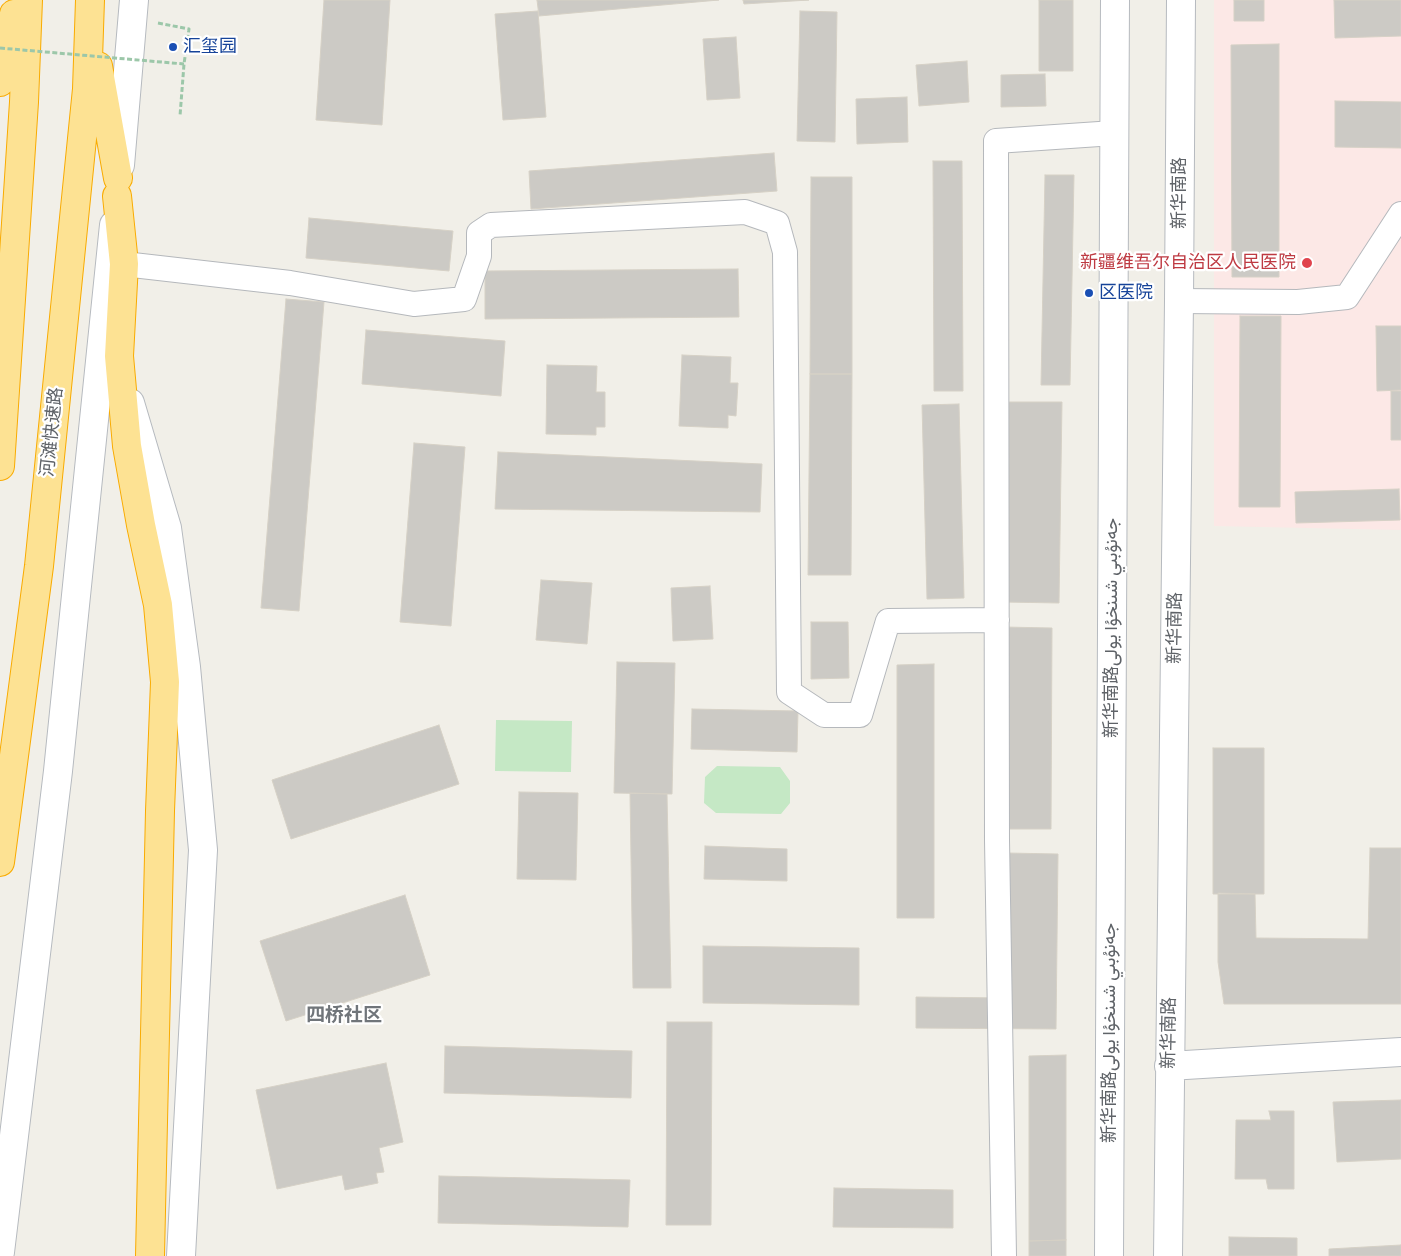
<!DOCTYPE html>
<html>
<head>
<meta charset="utf-8">
<style>
	body { margin:0 }
	canvas { display:block; background:#f1efe8 }
</style>
</head>
<body>
<canvas width="1401" height="1256"></canvas>
<script>
const g = document.querySelector('canvas').getContext('2d');
g.lineJoin = 'round';
function fill(path, color) {
  g.fillStyle = color;
  g.fill(path, 'evenodd');
}
function toPath(rows) {
  const path = new Path2D();
  for (const r of rows) {
    path.moveTo(r[0], r[1]);
    for (let i = 2; i < r.length; i += 2) path.lineTo(r[i], r[i + 1]);
  }
  return path;
}
function stroke(path, color, width, dash) {
  g.strokeStyle = color;
  g.lineWidth = width;
  g.lineCap = dash ? 'butt' : 'round';
  g.setLineDash(dash || []);
  g.stroke(path);
}
function write(font, color, halo, rows, align = 'center') {
  g.font = font + ' Cabin,Vazirmatn,"Noto Sans SC",sans-serif';
  g.lineWidth = 4.5;
  g.setLineDash([]);
  g.textBaseline = 'middle';
  g.strokeStyle = halo;
  g.fillStyle = color;
  for (const [text, x, y, turn = 0] of rows) {
    g.save();
    g.translate(x, y);
    g.rotate((+turn || 0) * Math.PI / 180);
    g.textAlign = isNaN(turn) ? turn : align;
    if (halo) g.strokeText(text, 0, 0);
    g.fillText(text, 0, 0);
    g.restore();
  }
}
const medical = toPath([
	[1214,0,1401,0,1401,530,1214,526]
]);
const green = toPath([
	[496,720,572,721,571,772,495,771],
	[717,766,780,767,790,781,790,803,781,814,716,813,704,803,705,777]
]);
const building = toPath([
	[324,0,390,0,382,125,316,120,324,0],
	[537,0,719,0,539,16,537,0],
	[743,0,809,0,744,4,743,0],
	[1039,0,1073,0,1073,71,1039,71,1039,0],
	[1234,0,1264,0,1264,21,1234,21,1234,0],
	[1334,0,1401,0,1401,36,1335,38,1334,0],
	[538,11,546,117,503,120,495,14,538,11],
	[800,11,837,12,835,142,797,141,800,11],
	[736,37,740,98,707,100,703,39,736,37],
	[1279,44,1279,277,1232,277,1231,45,1279,44],
	[967,61,969,102,919,106,916,65,967,61],
	[1045,74,1046,106,1001,107,1001,75,1045,74],
	[907,97,908,142,857,144,856,99,907,97],
	[1335,101,1401,102,1401,148,1335,147,1335,101],
	[774,153,777,191,531,209,529,171,774,153],
	[933,161,962,161,963,391,934,391,933,161],
	[1045,175,1074,175,1070,385,1041,385,1045,175],
	[811,177,852,177,852,374,810,374,811,177],
	[309,218,453,231,449,271,306,258,309,218],
	[738,269,739,317,485,319,485,271,738,269],
	[286,299,324,302,299,611,261,608,286,299],
	[1240,316,1281,316,1280,507,1239,507,1240,316],
	[1376,326,1401,326,1401,390,1377,391,1376,326],
	[366,330,505,341,501,396,362,384,366,330],
	[682,355,731,357,730,383,738,383,736,416,728,415,728,428,679,426,682,355],
	[547,365,597,366,596,392,605,392,605,427,596,427,596,435,546,434,547,365],
	[810,374,852,374,851,575,808,575,810,374],
	[1391,391,1401,391,1401,440,1391,440,1391,391],
	[1005,402,1062,402,1059,603,1003,602,1005,402],
	[959,404,964,598,927,599,922,405,959,404],
	[414,443,465,447,451,626,400,622,414,443],
	[498,452,762,464,760,512,495,509,498,452],
	[1399,489,1400,520,1296,523,1295,492,1399,489],
	[541,580,592,583,587,644,536,640,541,580],
	[710,586,713,639,673,641,671,588,710,586],
	[811,622,848,622,849,678,811,679,811,622],
	[1004,627,1052,628,1051,829,1002,829,1004,627],
	[617,662,675,663,672,794,614,793,617,662],
	[934,664,934,918,897,918,897,665,934,664],
	[692,709,798,711,797,752,691,749,692,709],
	[439,725,459,784,291,839,272,780,439,725],
	[1213,748,1264,748,1264,894,1213,894,1213,748],
	[519,792,578,793,576,880,517,879,519,792],
	[630,793,667,794,671,988,633,988,630,793],
	[705,846,787,849,787,881,704,879,705,846],
	[1370,848,1401,848,1401,1004,1224,1004,1218,962,1218,893,1255,894,1256,938,1368,939,1370,848],
	[1007,853,1058,854,1056,1029,916,1028,916,997,1006,998,1007,853],
	[405,895,430,975,286,1021,260,941,405,895],
	[703,946,859,948,859,1005,703,1003,703,946],
	[667,1022,712,1022,711,1225,666,1225,667,1022],
	[445,1046,632,1051,631,1098,444,1093,445,1046],
	[1066,1055,1066,1240,1029,1241,1029,1056,1066,1055],
	[386,1063,403,1142,379,1148,384,1172,376,1173,378,1183,345,1190,342,1175,277,1189,256,1090,386,1063],
	[1401,1100,1401,1159,1337,1162,1333,1102,1401,1100],
	[1269,1111,1294,1111,1294,1189,1268,1189,1266,1179,1235,1179,1236,1120,1271,1120,1269,1111],
	[439,1176,630,1180,628,1227,438,1223,439,1176],
	[834,1188,953,1190,953,1228,833,1227,834,1188],
	[1229,1237,1297,1238,1297,1256,1229,1256,1229,1237],
	[1066,1240,1066,1256,1029,1256,1029,1241,1066,1240],
	[1401,1245,1401,1256,1329,1256,1329,1249,1401,1245]
]);
const path = toPath([
	[158,23,189,29,184,64,180,116]
]);
const street = toPath([
	[124,264,290,283,414,304,464,299,479,256,479,233,491,225,745,212,777,223,785,252,789,692,824,715,860,715,888,621,997,620],
	[1179,301,1298,302,1347,297,1401,214],
	[1004,1256,997,840,996,141,1114,133]
]);
const secondary = toPath([
	[120,165,134,0],
	[130,403,167,528,186,667,203,850,181,1256],
	[1169,1066,1401,1052],
	[0,1252,58,771,114,225],
	[1109,1256,1115,0],
	[1168,1256,1179,301,1181,0]
]);
const highway = toPath([
	[98,66,118,178],
	[0,82,14,14],
	[117,196,124,264,119,356,127,446,141,525,158,605,165,682,160,811,150,1256],
	[0,466,24,102,28,0],
	[0,862,39,566,87,89,90,0]
]);
const pathBridge = toPath([
	[0,48,184,64]
]);
const markers = [
	[173,47,5,"#1a4fb4"],
	[1307,263,6,"#e0444e"],
	[1089,293,5,"#1a4fb4"]
];
const transitNames = [
	["汇玺园",183,47],
	["区医院",1099,293]
];
const streetNames = [
	["新华南路",1180,193,-90],
	["河滩快速路",52,432,-84],
	["新华南路جەنۇبىي شىنخۇا يولى",1112,628,-90],
	["新华南路",1175,628,-89],
	["新华南路جەنۇبىي شىنخۇا يولى",1110,1033,-90],
	["新华南路",1169,1033,-89]
];
const healthNames = [
	["新疆维吾尔自治区人民医院",1296,263]
];
const neighbourhoodNames = [
	["四桥社区",344,1015]
];
fill(medical, '#fce8e6');
fill(green, '#c5e8c5');
fill(building, '#cccac5');
stroke(building, '#d6d1c6', 1);
stroke(street, '#b5b8bc', 26);
stroke(secondary, '#b6babf', 30);
stroke(highway, '#f9ab00', 30);
stroke(path, '#9cc7a9', 3, [5, 2.5]);
stroke(street, '#fff', 24);
stroke(secondary, '#fff', 28);
stroke(highway, '#fde293', 28);
stroke(pathBridge, '#9cc7a9', 3, [5, 2.5]);
for (const [x, y, r, color] of markers) {
  const dot = new Path2D();
  dot.arc(x, y, r, 0, 2 * Math.PI);
  g.fillStyle = color;
  g.fill(dot);
  stroke(dot, '#fff', 2);
}
write('18px', '#164399', '#fff', transitNames, 'left');
write('18px', '#5f6368', '#fff', streetNames);
write('18px', '#be3a42', '#fff', healthNames, 'right');
write('bold 19px', '#70757a', '#fff', neighbourhoodNames);
</script>
</body>
</html>
